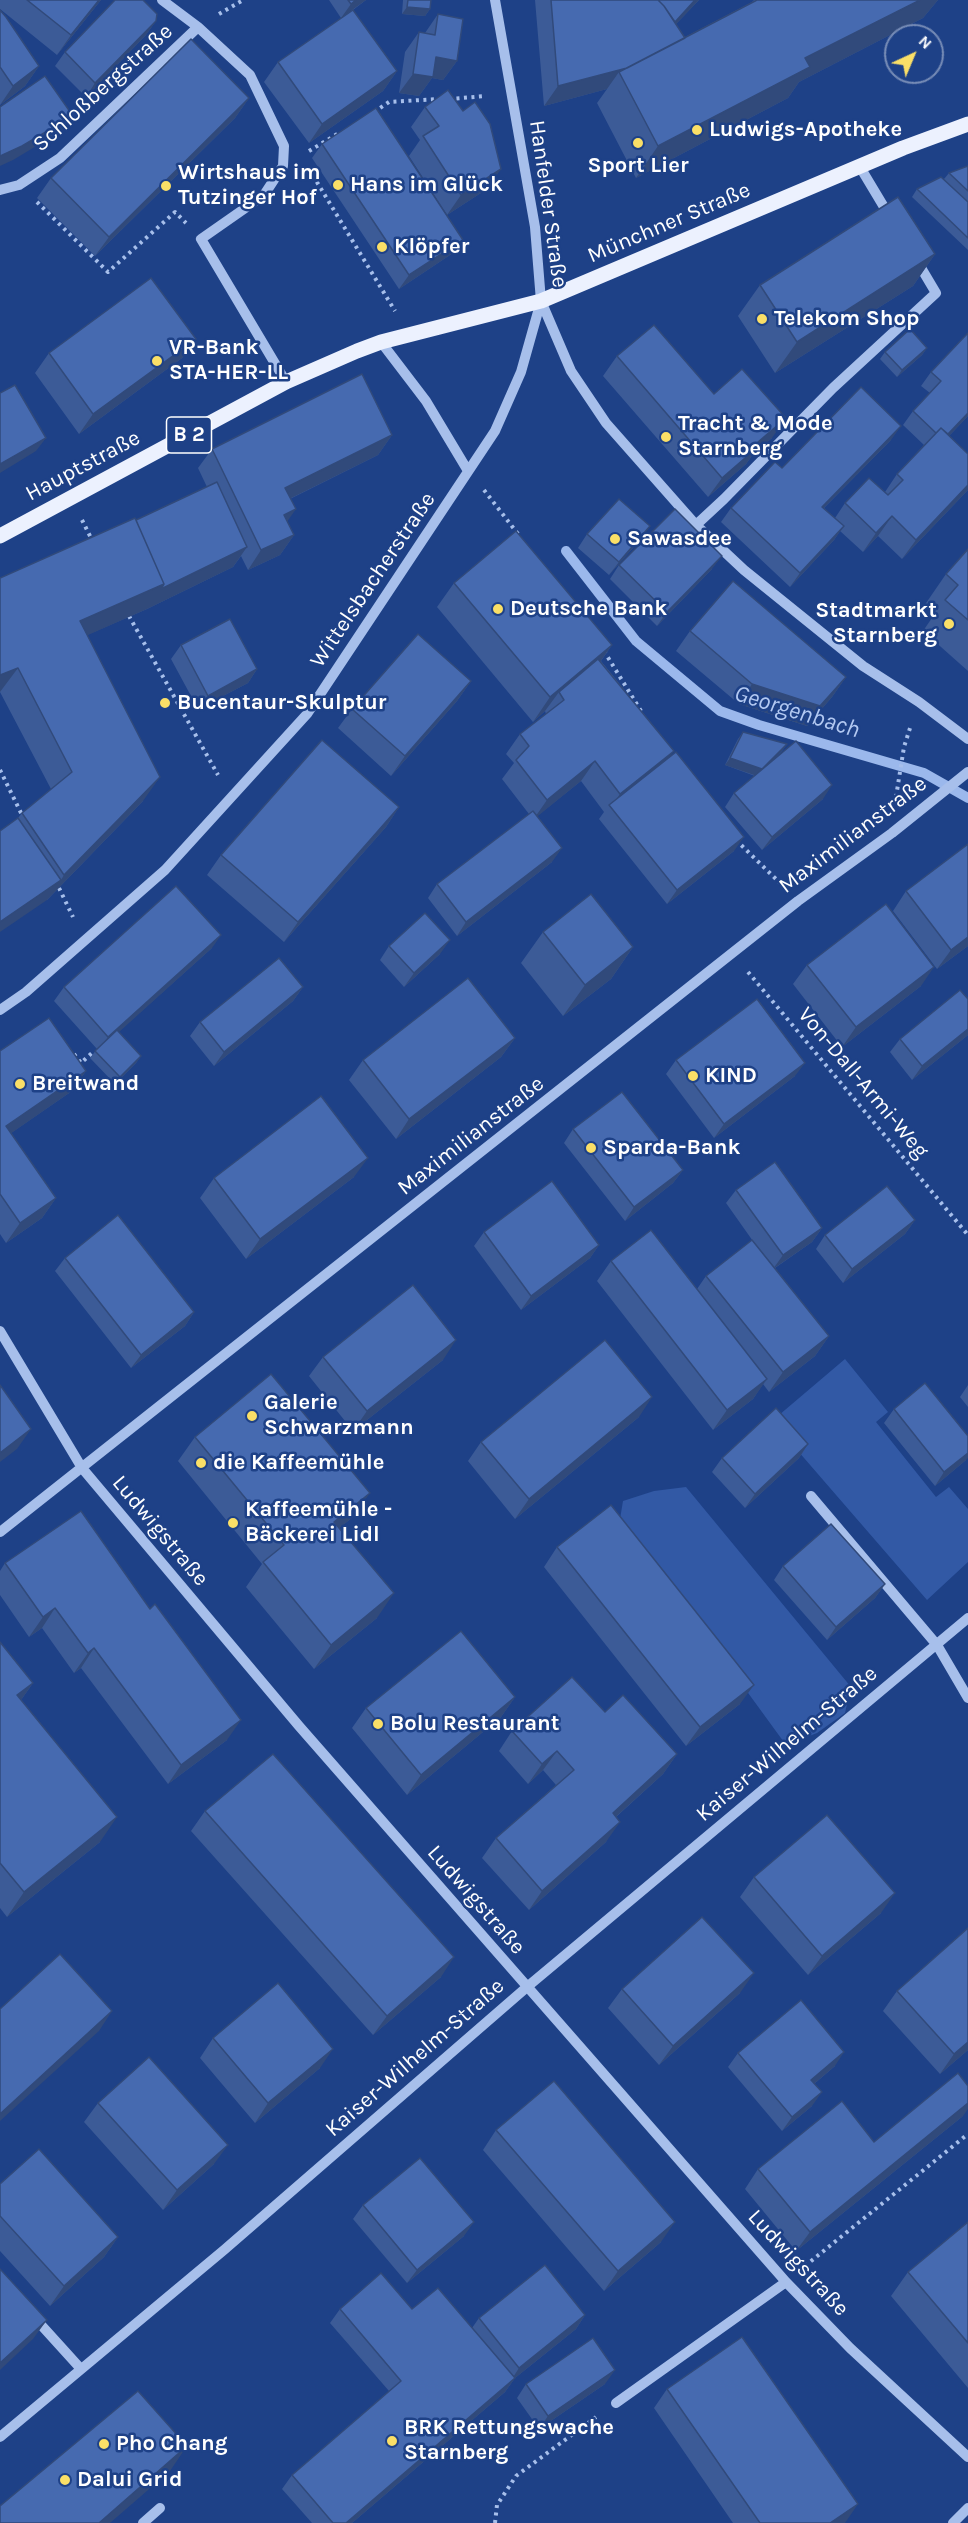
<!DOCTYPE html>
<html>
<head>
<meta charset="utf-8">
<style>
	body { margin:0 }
	#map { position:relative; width:968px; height:2523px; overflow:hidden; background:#1e4187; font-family:Karla,sans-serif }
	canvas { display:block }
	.north { position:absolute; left:884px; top:24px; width:60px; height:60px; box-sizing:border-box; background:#1e4187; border:2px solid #788db7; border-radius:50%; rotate:44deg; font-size:16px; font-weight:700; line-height:24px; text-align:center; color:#fff }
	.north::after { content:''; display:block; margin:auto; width:21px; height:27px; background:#fadf67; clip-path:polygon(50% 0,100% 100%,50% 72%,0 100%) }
</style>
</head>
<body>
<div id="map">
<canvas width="968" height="2523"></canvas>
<div class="north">N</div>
</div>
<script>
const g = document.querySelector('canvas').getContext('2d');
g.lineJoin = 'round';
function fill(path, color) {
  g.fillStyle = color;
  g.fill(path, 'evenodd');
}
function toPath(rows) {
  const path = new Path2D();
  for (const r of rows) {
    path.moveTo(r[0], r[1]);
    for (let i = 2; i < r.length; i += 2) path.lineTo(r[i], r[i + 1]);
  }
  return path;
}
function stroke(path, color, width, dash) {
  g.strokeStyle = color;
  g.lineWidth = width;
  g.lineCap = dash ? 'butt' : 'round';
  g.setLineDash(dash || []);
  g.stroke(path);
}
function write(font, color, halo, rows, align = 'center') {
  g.font = font + ' Karla,sans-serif';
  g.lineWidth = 5;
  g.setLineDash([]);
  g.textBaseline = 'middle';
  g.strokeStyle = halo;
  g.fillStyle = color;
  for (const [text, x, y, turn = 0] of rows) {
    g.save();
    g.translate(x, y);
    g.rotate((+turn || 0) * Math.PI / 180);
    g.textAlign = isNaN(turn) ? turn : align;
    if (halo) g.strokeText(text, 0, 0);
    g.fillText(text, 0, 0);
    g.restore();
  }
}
const green = toPath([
	[845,1359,888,1412,876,1422,936,1497,949,1487,968,1509,968,1562,927,1600,772,1421],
	[686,1487,851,1687,845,1713,817,1733,786,1745,727,1664,617,1537,623,1501,654,1491]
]);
const stream = toPath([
	[566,551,636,641,720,711,759,725,924,773,968,798]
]);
const path = toPath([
	[219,14,243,0],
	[449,99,486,96],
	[374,112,389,102,438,99],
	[309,151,339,133],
	[309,169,395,311],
	[37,202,108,272,175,212,186,223],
	[484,490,518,534],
	[82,520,92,540],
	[129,616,218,775],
	[604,651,641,711],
	[0,770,22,815],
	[896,797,904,747,911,725],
	[736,840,780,883],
	[59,888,73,917],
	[748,972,968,1235],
	[74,1054,81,1063,92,1053,94,1055],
	[805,2266,968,2134],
	[495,2523,497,2505,516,2476,596,2417]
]);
const minor = toPath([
	[162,0,198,27,250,75,284,146,283,166,264,195,201,239,286,382],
	[860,167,890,217],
	[0,190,19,185,60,158,198,27],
	[541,301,571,371,606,423,696,525,744,570,863,666,919,702,968,739],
	[381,342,426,401,468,471],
	[696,525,724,499,833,388,936,293,917,261],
	[0,1010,26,992,165,870,307,714,495,431,521,372,541,301,535,227,495,0],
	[0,1331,82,1468,299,1726,786,2282,850,2348,968,2457],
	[811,1496,937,1645,968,1698],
	[0,1532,798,901,892,833,968,772],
	[33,2316,81,2369],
	[616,2403,786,2282],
	[0,2437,224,2250,527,1987,968,1618],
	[143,2523,160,2508],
	[953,2523,968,2508]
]);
const major = toPath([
	[0,536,286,382,357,351,381,342,541,301,903,148,968,124]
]);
const wall = toPath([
	[0,0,101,0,57,55,0,9],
	[329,0,366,0,353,10,397,71,383,91,309,143,264,82,278,62,341,18],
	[403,0,431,0,430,9,425,16,402,14],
	[535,0,699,0,676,24,685,37,752,2,754,0,938,0,923,18,799,82,788,98,636,178,597,103,607,89,544,106],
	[0,10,39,66,25,86,0,105],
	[438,14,457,61,443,80,432,78,419,96,399,93,405,52,419,32,425,33],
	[156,21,146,35,86,97,55,66,65,52],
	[249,98,235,118,95,256,37,198,51,178],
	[425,107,487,189,447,215,409,156,420,140,411,127],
	[322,144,453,253,399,289,312,158],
	[968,166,968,250,912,197,917,189,944,179,949,173],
	[935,254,913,286,775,373,738,316,760,285],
	[968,333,968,416,949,436,968,490,902,559,878,536,863,552,840,531,834,540,790,587,721,522,731,508,782,468,891,440,824,508,835,518,845,503,885,492,897,474,924,445,903,425,913,411,930,393,921,386,931,372],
	[196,339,182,358,79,434,35,373,49,353],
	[927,348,922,355,897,377,880,359,885,352],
	[617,356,714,394,772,438,754,453,746,464,708,497,603,376],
	[392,435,378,455,290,499,287,522,294,535,280,555,248,570,241,556,233,567,147,609,87,635,143,801,47,900,18,818,22,813,51,789,0,692,0,578,136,520,207,487,198,468,212,449],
	[587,534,640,540,609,575,578,548],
	[968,549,968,671,923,631,934,615,924,606,946,574],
	[619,565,712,569,657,626,610,579],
	[454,583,612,645,601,661,674,751,669,757,734,851,667,904,599,819,604,812,581,781,537,816,552,862,457,936,428,898,437,884,529,814,502,779,514,763,506,754,520,734,546,714,545,711,533,722,437,607],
	[690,631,846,677,832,697,807,726,739,704,676,651],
	[181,645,257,669,248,683,198,709,171,659],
	[471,681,457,701,391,776,338,728,352,709],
	[743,732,787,744,782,751,773,760,823,799,762,850,725,807,734,793,755,776,725,765,738,739],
	[399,807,386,827,284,942,207,875,221,855],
	[906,891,968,946,937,969,893,911],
	[543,932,633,947,611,979,563,1016,521,963],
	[389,946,440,954,404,987,380,960],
	[212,948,118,1032,141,1056,136,1063,115,1084,90,1058,97,1049,54,1001,64,987],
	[807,965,921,986,842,1047,793,984],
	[303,987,293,1001,214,1066,190,1036,200,1022],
	[968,1035,912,1080,890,1052,900,1039],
	[515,1038,501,1057,396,1139,349,1080,363,1060],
	[0,1051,86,1071,72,1091,11,1133,56,1198,42,1218,6,1243,0,1234],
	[676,1060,795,1076,714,1138,666,1074],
	[573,1129,683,1170,673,1183,625,1221,564,1143],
	[354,1177,246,1259,200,1198,214,1178],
	[736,1190,822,1228,812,1242,775,1268,829,1336,815,1356,769,1392,763,1384,753,1399,713,1430,597,1281,611,1261,697,1289,706,1276,755,1244,726,1203],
	[915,1220,905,1234,843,1283,816,1249,825,1235],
	[484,1232,599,1245,590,1258,521,1310,474,1246],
	[65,1258,194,1312,185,1326,131,1368,55,1271],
	[323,1357,443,1360,353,1431,309,1376],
	[968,1385,968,1407,960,1397],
	[894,1409,966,1460,935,1486,884,1423],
	[639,1417,515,1519,468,1461,481,1442],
	[195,1437,353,1517,339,1528,377,1618,314,1669,246,1587,262,1564,178,1461],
	[808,1444,799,1458,745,1508,712,1472,722,1458],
	[557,1547,740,1704,686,1746,544,1567],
	[5,1563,150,1609,227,1740,168,1784,81,1668,74,1673,42,1628,29,1637,0,1595,0,1571],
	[783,1566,885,1584,875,1598,827,1640,774,1580],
	[0,1642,33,1683,21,1700,100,1842,7,1917,0,1908],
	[515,1697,501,1717,407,1795,352,1728,366,1708],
	[605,1712,677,1754,663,1774,616,1817,606,1842,529,1910,482,1858,496,1838,556,1785,543,1770,528,1784,499,1751,512,1731],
	[205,1811,441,1977,373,2035,191,1831],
	[754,1877,881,1913,808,1975,740,1897],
	[622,1989,740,1993,659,2065,608,2008],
	[897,1991,968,2050,940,2074,883,2011],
	[213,2038,320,2068,255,2123,200,2058],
	[738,2053,835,2066,814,2084,812,2106,782,2131,728,2067],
	[98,2103,214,2164,163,2210,84,2122],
	[963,2116,796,2251,745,2189,758,2169,874,2142],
	[496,2130,661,2242,604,2291,483,2150],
	[0,2184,118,2237,104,2257,50,2306,0,2251],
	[363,2205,464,2236,407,2283,353,2219],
	[968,2222,968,2388,891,2296,908,2272],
	[340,2309,412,2309,472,2328,479,2318,585,2315,576,2329,515,2378,505,2392,352,2523,312,2523,282,2489,292,2475,389,2391,330,2323],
	[526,2384,605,2384,539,2429,517,2398],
	[667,2389,845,2523,733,2523,654,2408]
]);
const shadedWall = toPath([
	[99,0,101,0,57,55,71,35],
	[356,0,366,0,341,18,351,4],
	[695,0,699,0,663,38,672,24],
	[920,0,938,0,923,18,799,82,788,98,636,178,658,146,805,58],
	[407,7,430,9,425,16,402,14],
	[156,21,146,35,86,97,95,83],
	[436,57,457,61,443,80,432,78,419,96,399,93,413,74],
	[39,66,25,86,0,105,13,86],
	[631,67,619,72,607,89,544,106,558,86],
	[397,71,383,91,309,143,322,124],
	[249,98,235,118,95,256,109,237],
	[73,116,63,130,13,160,0,166,0,156],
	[501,169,487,189,447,215,461,195],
	[463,240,453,253,399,289,409,275],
	[935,254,913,286,775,373,797,342],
	[196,339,182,358,79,434,93,414],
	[927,348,922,355,897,377,902,370],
	[968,413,968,416,933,453,943,440],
	[786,418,772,438,754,453,746,464,708,497,722,478,758,442],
	[901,426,891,440,812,520,822,507],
	[392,435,378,455,271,508,285,488],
	[46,438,36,451,0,473,0,464],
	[968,485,968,490,902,559,916,540],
	[296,509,282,529,284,515],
	[892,516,878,536,863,552,876,533],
	[650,526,640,540,609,575,619,562],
	[844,526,834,540,790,587,800,573],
	[294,535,280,555,248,570,261,550],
	[247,547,233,567,147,609,63,646,80,621],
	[722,556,712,569,657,626,667,612],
	[612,645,595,669,559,692,545,711,533,722,550,697],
	[18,668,0,692,0,675],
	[257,669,248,683,198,709,208,696],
	[846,677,832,697,807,726,739,704,752,684],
	[471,681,457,701,391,776,405,756],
	[787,744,782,751,757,776,725,765,730,758],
	[674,751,660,770,611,807,620,794],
	[595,761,581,781,533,820,547,800],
	[160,777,143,801,47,900,0,932,0,922,61,880,64,875],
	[832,785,823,799,762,850,772,837],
	[399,807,386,827,284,942,298,922],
	[744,837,734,851,667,904,677,890],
	[562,848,552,862,457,936,466,922],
	[221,935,212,948,98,1051,108,1037],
	[968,937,968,946,937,969,951,950],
	[450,940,440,954,404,987,414,973],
	[633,947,611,979,563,1016,585,985],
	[934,967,921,986,842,1047,856,1027],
	[303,987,293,1001,214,1066,224,1052],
	[968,1029,968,1035,912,1080,922,1066],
	[515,1038,501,1057,396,1139,409,1119],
	[141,1056,136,1063,115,1084,120,1077],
	[805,1063,795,1076,714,1138,724,1124],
	[86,1071,72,1091,0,1141,6,1126],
	[368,1158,354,1177,246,1259,260,1239],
	[683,1170,673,1183,625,1221,634,1207],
	[56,1198,42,1218,6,1243,20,1223],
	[915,1220,905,1234,843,1283,852,1269],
	[822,1228,812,1242,773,1269,783,1255],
	[599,1245,590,1258,521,1310,531,1296],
	[194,1312,185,1326,131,1368,141,1355],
	[829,1336,815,1356,769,1392,783,1372],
	[456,1340,443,1360,353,1431,367,1411],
	[767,1379,753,1399,713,1430,727,1410],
	[652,1397,639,1417,515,1519,529,1499],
	[31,1429,17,1449,0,1462,0,1453],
	[808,1444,799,1458,745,1508,755,1494],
	[968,1453,968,1458,966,1460,935,1486,944,1472],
	[370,1493,353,1517,317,1546,334,1522],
	[885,1584,875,1598,827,1640,836,1627],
	[394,1593,377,1618,314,1669,331,1645],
	[55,1608,42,1628,29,1637,43,1617],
	[94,1648,81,1668,74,1673,88,1653],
	[33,1683,16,1707,17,1695],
	[754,1685,740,1704,686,1746,700,1727],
	[515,1697,501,1717,407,1795,421,1775],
	[241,1720,227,1740,168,1784,181,1765],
	[557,1751,543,1770,528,1784,542,1764],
	[677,1754,663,1774,599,1832,613,1813],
	[117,1817,100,1842,7,1917,24,1892],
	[620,1822,606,1842,529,1910,542,1891],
	[895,1893,881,1913,808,1975,822,1956],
	[454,1957,441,1977,373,2035,387,2016],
	[754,1973,740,1993,659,2065,673,2046],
	[112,2011,99,2031,0,2121,0,2114],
	[968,2042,968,2050,940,2074,954,2054],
	[333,2049,320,2068,255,2123,268,2103],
	[844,2052,835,2066,802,2094,811,2080],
	[822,2092,812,2106,782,2131,792,2117],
	[968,2103,968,2109,963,2116,796,2251,810,2232],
	[228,2145,214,2164,163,2210,177,2190],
	[474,2222,464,2236,407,2283,417,2270],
	[675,2222,661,2242,604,2291,618,2271],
	[118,2237,104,2257,50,2306,64,2286],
	[585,2315,576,2329,510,2382,519,2368],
	[47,2320,33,2339,0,2370,0,2363],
	[615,2370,605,2384,539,2429,548,2416],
	[515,2378,505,2392,352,2523,346,2523],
	[187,2446,170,2471,110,2523,99,2523],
	[858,2504,845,2523,830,2523]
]);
const building = toPath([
	[27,0,99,0,71,35,27,0],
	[115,0,143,0,157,14,156,21,95,83,65,52,115,0],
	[348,0,356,0,351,4,348,0],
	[408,0,431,0,430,9,407,7,408,0],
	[551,0,658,0,664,6,685,38,627,68,558,86,551,0],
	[658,0,695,0,675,22,664,6,658,0],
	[757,0,920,0,805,58,810,67,658,146,619,72,757,0],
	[0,10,6,17,39,66,13,86,0,67,0,10],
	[353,10,397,71,322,124,278,62,353,10],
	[438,14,463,19,457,61,436,57,433,77,413,74,419,32,435,35,438,14],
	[191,39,249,98,109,237,51,178,191,39],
	[45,76,73,116,22,146,0,156,0,107,45,76],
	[448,90,463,111,475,102,490,124,501,169,461,195,423,136,439,126,425,107,448,90],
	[376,108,463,240,409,275,322,144,376,108],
	[968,166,968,191,949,173,968,166],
	[941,177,968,202,968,238,917,189,941,177],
	[898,197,935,254,797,342,760,285,898,197],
	[151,278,196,339,93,414,49,353,151,278],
	[654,325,714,394,742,369,786,418,758,442,760,445,722,478,617,356,654,325],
	[910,329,927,348,902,370,885,352,910,329],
	[968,333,968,413,948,434,941,428,936,433,913,411,941,381,931,372,968,333],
	[362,374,392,435,285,488,296,509,284,515,294,535,261,550,212,449,362,374],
	[15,385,46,438,0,464,0,393,15,385],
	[861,387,901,426,822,507,844,526,800,573,731,508,775,462,782,468,861,387],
	[941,428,968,454,968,485,916,540,892,516,876,533,845,503,869,478,888,495,903,480,897,474,941,428],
	[217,482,247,547,161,589,164,584,136,520,217,482],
	[619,499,650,526,619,562,587,534,619,499],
	[675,509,722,556,667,612,619,565,675,509],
	[135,518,164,584,80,621,160,777,64,875,22,813,72,772,18,668,0,675,0,578,135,518],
	[516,531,612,645,550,697,454,583,516,531],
	[968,549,968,620,945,600,958,585,946,574,968,549],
	[733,581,846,677,820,706,752,684,690,631,733,581],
	[230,619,257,669,208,696,181,645,230,619],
	[418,634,471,681,405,756,352,709,418,634],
	[598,659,674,751,620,794,595,761,547,800,516,760,529,746,520,734,564,700,559,692,598,659],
	[743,732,787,744,762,769,730,758,743,732],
	[322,740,399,807,298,922,221,855,322,740],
	[796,741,832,785,772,837,734,793,796,741],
	[676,752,744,837,677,890,609,805,676,752],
	[533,811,562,848,466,922,437,884,533,811],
	[18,818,61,880,0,922,0,831,18,818],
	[968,844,968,937,951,950,906,891,968,844],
	[176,886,221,935,108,1037,64,987,176,886],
	[591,894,633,947,585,985,543,932,591,894],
	[886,904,934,967,856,1027,807,965,886,904],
	[425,913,450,940,414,973,389,946,425,913],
	[279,958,303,987,224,1052,200,1022,279,958],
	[468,978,515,1038,409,1119,363,1060,468,978],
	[960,990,968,999,968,1029,922,1066,900,1039,960,990],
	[757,999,805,1063,724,1124,676,1060,757,999],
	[49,1018,86,1071,6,1126,56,1198,20,1223,0,1194,0,1051,49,1018],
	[117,1030,141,1056,120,1077,95,1051,117,1030],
	[622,1092,683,1170,634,1207,573,1129,622,1092],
	[321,1096,368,1158,260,1239,214,1178,321,1096],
	[775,1162,822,1228,783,1255,736,1190,775,1162],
	[552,1181,599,1245,531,1296,484,1232,552,1181],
	[887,1186,915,1220,852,1269,825,1235,887,1186],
	[118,1215,194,1312,141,1355,65,1258,118,1215],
	[651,1230,767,1379,727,1410,611,1261,651,1230],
	[752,1240,829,1336,783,1372,706,1276,752,1240],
	[413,1285,456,1340,367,1411,323,1357,413,1285],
	[605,1340,652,1397,529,1499,481,1442,605,1340],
	[271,1374,370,1493,334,1522,394,1593,331,1645,263,1562,284,1545,195,1437,271,1374],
	[925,1383,968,1436,968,1453,944,1472,894,1409,925,1383],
	[0,1385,31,1429,0,1453,0,1385],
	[776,1408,808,1444,755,1494,722,1458,776,1408],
	[611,1505,754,1685,700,1727,557,1547,611,1505],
	[81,1511,150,1609,155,1604,241,1720,181,1765,94,1648,88,1653,55,1608,43,1617,5,1563,81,1511],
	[831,1524,885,1584,836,1627,783,1566,831,1524],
	[461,1631,515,1697,421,1775,366,1708,461,1631],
	[0,1642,33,1683,17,1695,117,1817,24,1892,0,1863,0,1642],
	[572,1677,605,1712,623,1695,677,1754,613,1813,620,1822,542,1891,496,1838,574,1770,557,1751,542,1764,512,1731,572,1677],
	[273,1754,454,1957,387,2016,205,1811,273,1754],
	[827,1815,895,1893,822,1956,754,1877,827,1815],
	[702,1917,754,1973,673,2046,622,1989,702,1917],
	[968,1928,968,2042,954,2054,897,1991,968,1928],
	[60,1954,112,2011,0,2114,0,2009,60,1954],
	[278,1983,333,2049,268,2103,213,2038,278,1983],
	[801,2000,844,2052,811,2080,822,2092,792,2117,738,2053,801,2000],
	[149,2057,228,2145,177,2190,98,2103,149,2057],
	[958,2073,968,2086,968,2103,810,2232,758,2169,842,2101,874,2142,958,2073],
	[554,2081,675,2222,618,2271,496,2130,554,2081],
	[39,2149,118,2237,64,2286,0,2216,0,2184,39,2149],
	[420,2158,474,2222,417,2270,363,2205,420,2158],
	[968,2222,968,2343,908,2272,968,2222],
	[545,2265,585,2315,519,2368,479,2318,545,2265],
	[0,2269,47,2320,0,2363,0,2269],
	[381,2273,412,2309,438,2288,515,2378,346,2523,333,2523,292,2475,401,2381,340,2309,381,2273],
	[742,2337,858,2504,830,2523,760,2523,667,2389,742,2337],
	[593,2338,615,2370,548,2416,526,2384,593,2338],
	[138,2391,187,2446,99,2523,0,2523,0,2506,138,2391]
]);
const markers = [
	[697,130,6,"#fadf67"],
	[638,143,6,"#fadf67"],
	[338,185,6,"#fadf67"],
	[166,186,6,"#fadf67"],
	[382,247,6,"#fadf67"],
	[762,319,6,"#fadf67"],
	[157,361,6,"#fadf67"],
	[666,437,6,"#fadf67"],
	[615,539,6,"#fadf67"],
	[498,609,6,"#fadf67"],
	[949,624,6,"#fadf67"],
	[165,703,6,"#fadf67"],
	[693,1076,6,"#fadf67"],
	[20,1084,6,"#fadf67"],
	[591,1148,6,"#fadf67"],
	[252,1416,6,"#fadf67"],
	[201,1463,6,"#fadf67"],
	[233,1523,6,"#fadf67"],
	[378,1724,6,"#fadf67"],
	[392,2441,6,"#fadf67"],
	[104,2444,6,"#fadf67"],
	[65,2480,6,"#fadf67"]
];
const shields = [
	[189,435,45]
];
const shieldNames = [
	["B 2",189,435]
];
const streetNames = [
	["Schloßbergstraße",103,88,-42],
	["Hanfelder Straße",548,204,82],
	["Münchner Straße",669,223,-23],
	["Hauptstraße",83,466,-28],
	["Wittelsbacherstraße",373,580,-56],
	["Maximilianstraße",853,835,-37],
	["Von-Dall-Armi-Weg",863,1083,50],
	["Maximilianstraße",471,1136,-38],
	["Ludwigstraße",160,1531,50],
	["Kaiser-Wilhelm-Straße",787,1744,-40],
	["Ludwigstraße",476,1900,49],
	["Kaiser-Wilhelm-Straße",415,2058,-41],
	["Ludwigstraße",798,2263,47]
];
const poiNames = [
	["Ludwigs-Apotheke",709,130],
	["Sport Lier",638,166,"center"],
	["Wirtshaus im",178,173],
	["Tutzinger Hof",178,198],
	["Hans im Glück",350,185],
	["Klöpfer",394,247],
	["Telekom Shop",774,319],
	["VR-Bank",169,348],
	["STA-HER-LL",169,373],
	["Tracht & Mode",678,424],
	["Starnberg",678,449],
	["Sawasdee",627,539],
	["Deutsche Bank",510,609],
	["Stadtmarkt",937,611,"right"],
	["Starnberg",937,636,"right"],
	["Bucentaur-Skulptur",177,703],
	["KIND",705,1076],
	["Breitwand",32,1084],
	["Sparda-Bank",603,1148],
	["Galerie",264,1403],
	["Schwarzmann",264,1428],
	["die Kaffeemühle",213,1463],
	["Kaffeemühle -",245,1510],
	["Bäckerei Lidl",245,1535],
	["Bolu Restaurant",390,1724],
	["BRK Rettungswache",404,2428],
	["Starnberg",404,2453],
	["Pho Chang",116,2444],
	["Dalui Grid",77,2480]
];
const waterNames = [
	["Georgenbach",797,712,17]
];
fill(green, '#3259a5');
stroke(stream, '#9bb8ec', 10);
stroke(path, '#a7bfeb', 4, [3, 4.5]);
stroke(minor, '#a7bfeb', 10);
stroke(major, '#ecf1fe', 15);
fill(wall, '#3c5b97');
fill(shadedWall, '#314a7b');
fill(building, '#466ab0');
stroke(building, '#314a7b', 1.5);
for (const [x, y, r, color] of markers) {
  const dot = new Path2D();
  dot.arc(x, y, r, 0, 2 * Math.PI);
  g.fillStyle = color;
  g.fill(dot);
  stroke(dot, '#1e4187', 2);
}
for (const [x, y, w] of shields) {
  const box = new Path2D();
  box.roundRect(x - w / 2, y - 18, w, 36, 4.5);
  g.fillStyle = '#1e4187';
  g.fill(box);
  stroke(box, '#fff', 1.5);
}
write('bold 21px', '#fff', null, shieldNames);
write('22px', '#fff', '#1e4187', streetNames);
write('bold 22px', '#fff', '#1e4187', poiNames, 'left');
write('italic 24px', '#b3c9f2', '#1e4187', waterNames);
</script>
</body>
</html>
